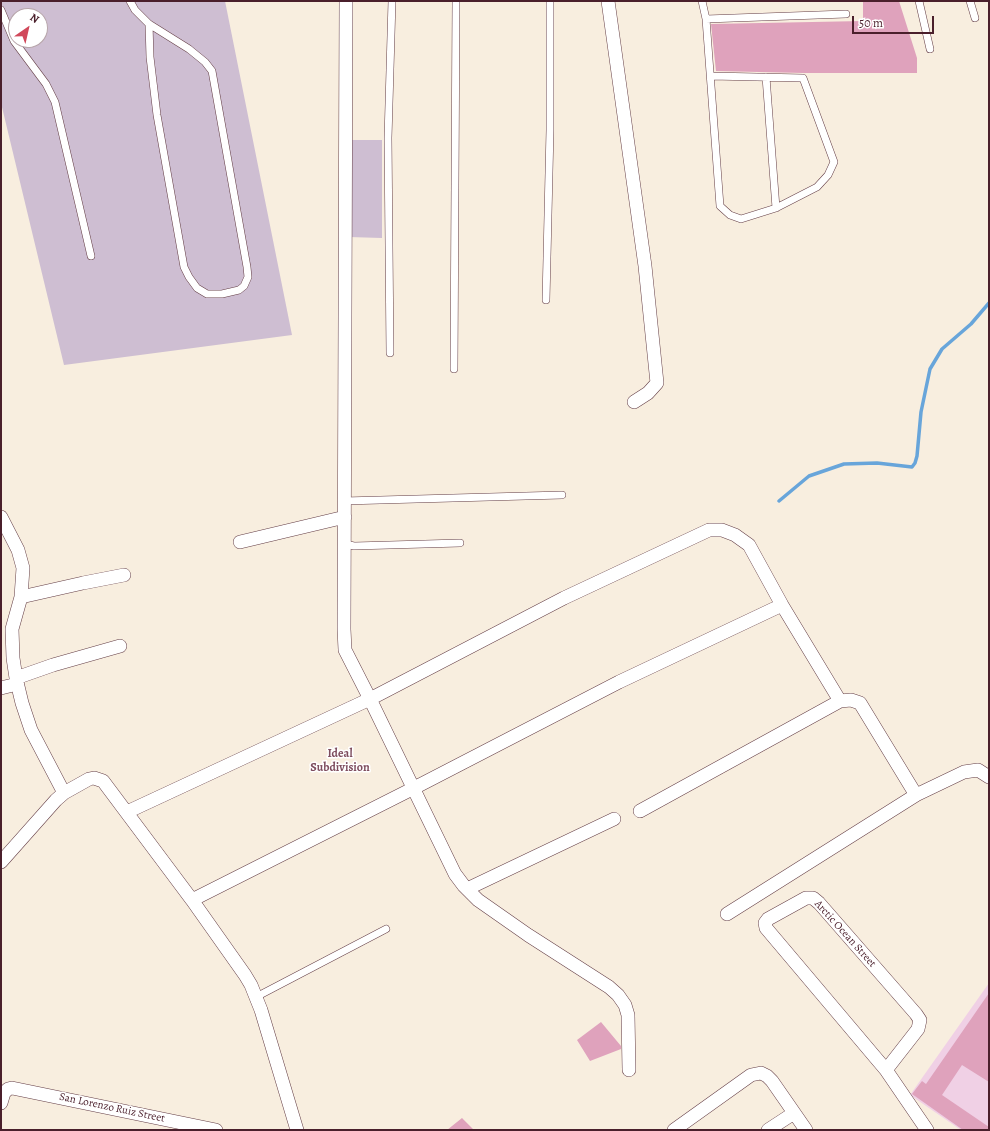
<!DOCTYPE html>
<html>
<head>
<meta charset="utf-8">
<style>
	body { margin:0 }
	#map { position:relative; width:990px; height:1131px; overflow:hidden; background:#f8eedf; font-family:Alegreya,serif }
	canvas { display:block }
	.frame { position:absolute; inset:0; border:2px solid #4a1f2b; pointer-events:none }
	.north { position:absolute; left:8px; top:8px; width:40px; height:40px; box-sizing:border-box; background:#fff; border:1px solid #b7a5aa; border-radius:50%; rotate:34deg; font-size:11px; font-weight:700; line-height:16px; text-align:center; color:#4a1f2b }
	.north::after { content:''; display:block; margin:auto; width:14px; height:18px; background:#d1495b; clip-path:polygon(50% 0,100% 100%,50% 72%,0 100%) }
	.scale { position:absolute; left:852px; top:16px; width:82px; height:18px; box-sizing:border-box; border:2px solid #4a1f2b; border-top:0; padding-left:5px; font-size:12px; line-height:14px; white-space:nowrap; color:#4a1f2b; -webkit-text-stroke:3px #fff; paint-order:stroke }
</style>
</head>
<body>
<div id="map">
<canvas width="990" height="1131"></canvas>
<div class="frame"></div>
<div class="north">N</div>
<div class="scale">50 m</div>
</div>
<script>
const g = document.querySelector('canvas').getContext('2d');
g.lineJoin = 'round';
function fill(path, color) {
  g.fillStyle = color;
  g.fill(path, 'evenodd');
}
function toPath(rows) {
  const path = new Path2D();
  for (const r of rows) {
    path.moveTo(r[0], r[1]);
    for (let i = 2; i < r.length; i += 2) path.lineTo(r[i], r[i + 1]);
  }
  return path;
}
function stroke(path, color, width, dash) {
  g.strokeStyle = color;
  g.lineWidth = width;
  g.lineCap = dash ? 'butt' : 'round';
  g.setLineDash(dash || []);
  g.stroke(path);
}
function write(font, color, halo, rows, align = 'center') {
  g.font = font + ' Alegreya,serif';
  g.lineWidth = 3;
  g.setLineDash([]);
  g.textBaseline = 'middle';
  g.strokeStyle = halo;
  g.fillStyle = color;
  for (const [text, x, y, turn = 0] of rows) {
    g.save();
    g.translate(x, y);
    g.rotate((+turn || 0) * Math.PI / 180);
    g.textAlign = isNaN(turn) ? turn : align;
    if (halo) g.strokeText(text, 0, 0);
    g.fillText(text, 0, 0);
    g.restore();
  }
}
const built = toPath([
	[989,983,989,1129,961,1130,910,1095]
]);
const industrial = toPath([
	[1,1,225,1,292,335,64,365,1,103],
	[16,16,40,16,40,40,16,40],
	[350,140,382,140,382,238,349,237]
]);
const stream = toPath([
	[779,501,809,476,844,464,877,463,912,467,915,463,917,456,921,412,930,369,942,349,971,324,989,303]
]);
const building = toPath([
	[863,1,899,1,917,58,917,73,803,73,716,71,711,24,863,21],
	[989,993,989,1082,962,1065,942,1095,989,1127,989,1130,963,1130,912,1094,922,1081,926,1084],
	[601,1022,621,1046,621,1049,590,1061,577,1040],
	[462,1118,474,1130,447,1130]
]);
const lane = toPath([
	[130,1,135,10,149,24,189,49,205,62,212,71,247,267,248,277,244,286,239,290,222,294,207,294,197,288,189,277,184,267,157,115,150,57,149,24],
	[702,1,706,19,720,206,730,215,741,219,776,208,817,187,828,175,834,162,803,78,711,76],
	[919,1,930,49],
	[970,1,975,18],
	[1,10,14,41,46,84,55,102,91,256],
	[706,19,846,14],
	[766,77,776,208],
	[546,300,550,130,550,1],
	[390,353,388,138,392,1],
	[454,369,456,1],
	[344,501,562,495],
	[345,544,354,546,460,543],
	[256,997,386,929]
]);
const street = toPath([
	[346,1,344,629,345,650,370,699,455,874,464,886,478,900,528,935,609,987,618,995,625,1005,628,1015,629,1070],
	[608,1,645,266,657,383,648,393,634,402],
	[1,517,18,550,23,568,21,597,12,629,13,658,16,678,22,703,31,730,64,793],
	[240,542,345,517],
	[21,597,83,583,124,575],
	[16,678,53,665,120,646],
	[1,688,17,684],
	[640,811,840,701,851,700,860,703,916,795],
	[127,812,370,699,564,598,709,530,722,530,735,535,749,545,782,605,840,701],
	[1,862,56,800,64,793,89,779,94,778,103,781,192,900,245,975,251,985,261,1010,297,1130],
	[467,889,614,819],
	[192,900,414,788,619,682,782,605],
	[727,914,916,795,964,772,978,770,989,777],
	[886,1070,918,1029,920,1020,916,1014,819,903,813,898,806,898,768,919,765,923,766,928,886,1070,927,1130],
	[1,1103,4,1093,8,1089,12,1088,216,1130],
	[674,1130,751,1075,761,1073,767,1076,772,1081,806,1130],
	[768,1130,794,1113]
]);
const streetNames = [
	["Arctic Ocean Street",845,934,48],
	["San Lorenzo Ruiz Street",112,1108,12]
];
const neighbourhoodNames = [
	["Ideal",340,754],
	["Subdivision",340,768]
];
fill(built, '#f0d0e5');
fill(industrial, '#cebed2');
stroke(stream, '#68a5da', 3.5);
fill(building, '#dfa2bc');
stroke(lane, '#643e46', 8);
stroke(street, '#643e46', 14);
stroke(lane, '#fff', 7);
stroke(street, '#fff', 13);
write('11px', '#4a1f2b', '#fff', streetNames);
write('bold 12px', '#7e4d5e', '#fff', neighbourhoodNames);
</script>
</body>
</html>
